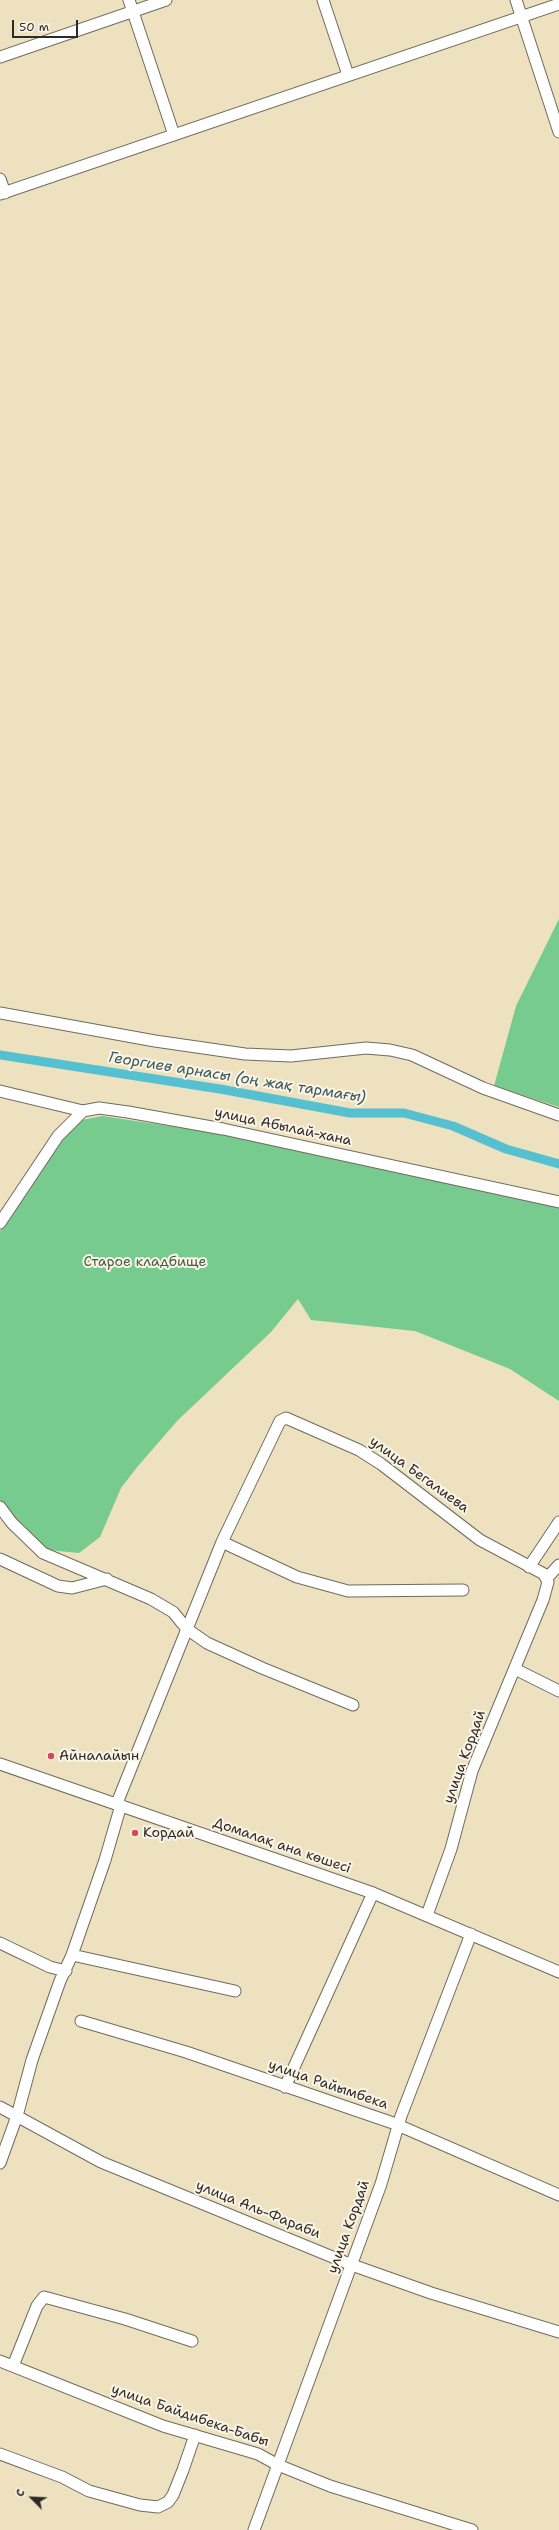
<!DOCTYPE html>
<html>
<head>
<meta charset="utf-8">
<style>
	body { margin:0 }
	#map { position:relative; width:559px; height:2530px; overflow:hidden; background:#ede1c0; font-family:"Shantell Sans",sans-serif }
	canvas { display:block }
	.north { position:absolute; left:12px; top:2478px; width:40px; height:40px; -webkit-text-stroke:3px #fcf5e5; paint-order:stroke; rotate:294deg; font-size:11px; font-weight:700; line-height:16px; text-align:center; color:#2b2b2b }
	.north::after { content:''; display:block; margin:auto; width:14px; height:18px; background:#2b2b2b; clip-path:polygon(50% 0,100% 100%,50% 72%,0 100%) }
	.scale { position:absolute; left:12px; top:20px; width:66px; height:18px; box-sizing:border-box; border:2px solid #2b2b2b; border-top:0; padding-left:5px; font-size:12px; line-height:14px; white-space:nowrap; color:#2b2b2b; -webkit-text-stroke:3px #fcf5e5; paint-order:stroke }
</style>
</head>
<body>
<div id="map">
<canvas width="559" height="2530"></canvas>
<div class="north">С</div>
<div class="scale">50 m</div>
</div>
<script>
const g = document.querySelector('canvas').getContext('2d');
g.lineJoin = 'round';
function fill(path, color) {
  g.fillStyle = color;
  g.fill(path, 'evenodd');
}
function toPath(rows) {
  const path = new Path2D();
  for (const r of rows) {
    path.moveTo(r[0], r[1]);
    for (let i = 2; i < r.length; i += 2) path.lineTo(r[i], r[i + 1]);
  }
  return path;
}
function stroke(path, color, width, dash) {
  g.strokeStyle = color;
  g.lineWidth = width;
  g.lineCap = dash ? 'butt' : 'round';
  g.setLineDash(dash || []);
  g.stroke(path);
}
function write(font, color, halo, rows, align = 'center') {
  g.font = font + ' "Shantell Sans",sans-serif';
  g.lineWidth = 4;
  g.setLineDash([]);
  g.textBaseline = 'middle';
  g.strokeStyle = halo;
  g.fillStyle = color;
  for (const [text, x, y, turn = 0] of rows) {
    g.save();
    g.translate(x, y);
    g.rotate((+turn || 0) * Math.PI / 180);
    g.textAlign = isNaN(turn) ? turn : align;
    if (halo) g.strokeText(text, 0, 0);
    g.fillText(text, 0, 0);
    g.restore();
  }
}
const green = toPath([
	[559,919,559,1107,494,1086,516,1006],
	[102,1116,237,1136,559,1206,559,1401,510,1369,415,1331,311,1320,298,1299,271,1332,178,1420,138,1466,121,1488,100,1537,79,1553,48,1550,7,1510,0,1500,0,1231,42,1167,65,1137,82,1120]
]);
const canal = toPath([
	[0,1055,220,1089,350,1113,404,1113,453,1126,506,1149,559,1164]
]);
const street = toPath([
	[129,0,174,135],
	[323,0,348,75],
	[516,0,559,132],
	[0,57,166,0],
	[0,179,5,193],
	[0,194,559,4],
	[0,1013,155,1041,245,1054,291,1056,366,1048,390,1050,412,1055,483,1088,559,1115],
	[0,1091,83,1111,99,1108,128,1112,223,1129,559,1202],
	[0,1223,58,1136,83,1111],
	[0,1507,12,1523,43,1553,151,1599,173,1612,187,1629,207,1643,262,1668,353,1705],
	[222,1542,297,1577,348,1591,463,1590],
	[0,1559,58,1586,72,1588,107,1579],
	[529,1567,559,1522],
	[547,1578,559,1565],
	[515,1669,559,1691],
	[0,1764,373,1893,559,1972],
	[117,1803,222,1542,280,1421,286,1418,359,1450,381,1464,480,1540,544,1574,548,1582,543,1600,472,1771,451,1849,427,1915],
	[0,1943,50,1967,66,1971],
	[72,1955,235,1991],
	[81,2021,186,2052,393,2123,559,2195],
	[285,2087,373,1893],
	[0,2107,101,2162,352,2265,431,2293,559,2332],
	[0,2163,17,2116,32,2060,60,1981,72,1955,105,1860,121,1805],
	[0,2361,163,2426,258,2454,278,2465,330,2486,472,2530],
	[13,2366,37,2306,44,2297,125,2319,192,2341],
	[0,2454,62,2477,89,2491,140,2505,158,2507,168,2502,173,2495,183,2470,195,2435],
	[254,2530,381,2184,401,2116,471,1934]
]);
const markers = [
	[51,1756,4,"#d1495b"],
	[135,1833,4,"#d1495b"]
];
const streetNames = [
	["улица Абылай-хана",283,1127,12],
	["улица Бегалиева",419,1475,36],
	["улица Кордай",465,1757,-70],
	["Домалақ ана көшесі",282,1846,19],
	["улица Райымбека",328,2085,19],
	["улица Аль-Фараби",258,2210,22],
	["улица Кордай",349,2227,-70],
	["улица Байдибека-Бабы",190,2416,19]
];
const parkNames = [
	["Старое кладбище",145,1262]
];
const poiNames = [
	["Айналайын",59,1756],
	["Кордай",143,1833]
];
const waterNames = [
	["Георгиев арнасы (оң жақ тармағы)",237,1078,9]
];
fill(green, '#77cb8f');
stroke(canal, '#55c0d0', 9);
stroke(street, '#6f6b5f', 13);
stroke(street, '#fff', 11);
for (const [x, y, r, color] of markers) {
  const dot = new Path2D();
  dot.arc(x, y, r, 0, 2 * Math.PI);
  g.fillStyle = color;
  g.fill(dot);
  stroke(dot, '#fcf5e5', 1.5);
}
write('14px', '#2b2b2b', '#fcf5e5', streetNames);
write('14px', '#425b49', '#fcf5e5', parkNames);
write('14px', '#2b2b2b', '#fcf5e5', poiNames, 'left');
write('italic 15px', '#38585d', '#fcf5e5', waterNames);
</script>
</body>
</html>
